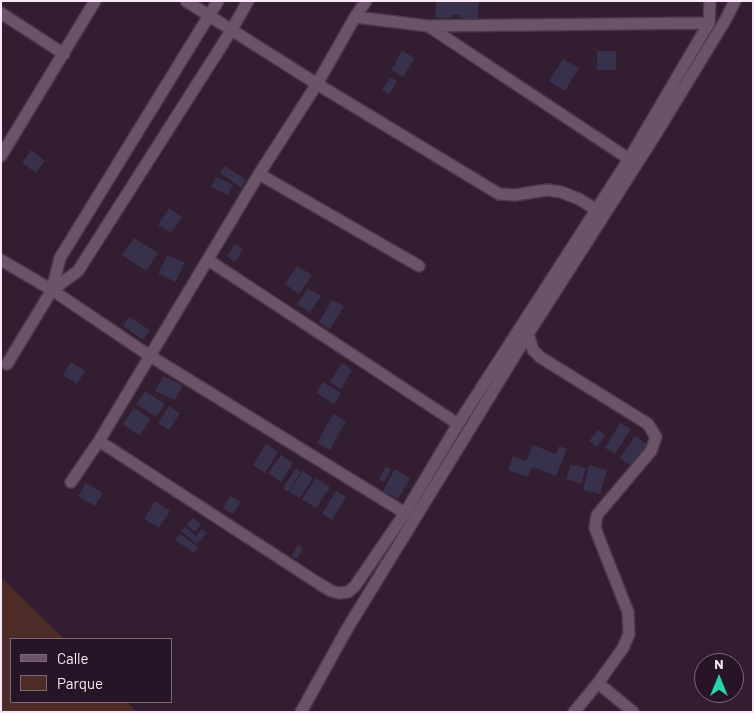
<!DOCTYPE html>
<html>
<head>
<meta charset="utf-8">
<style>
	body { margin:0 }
	#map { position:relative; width:754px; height:713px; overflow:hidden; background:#321d31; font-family:Barlow,sans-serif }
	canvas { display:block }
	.frame { position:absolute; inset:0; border:2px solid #f7e9f7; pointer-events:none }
	.legend { position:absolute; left:10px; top:638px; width:162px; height:65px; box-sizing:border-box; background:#281427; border:1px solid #7b697a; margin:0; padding:6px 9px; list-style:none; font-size:15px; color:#f7e9f7 }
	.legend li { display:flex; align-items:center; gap:10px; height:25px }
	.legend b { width:25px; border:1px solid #7b697a }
	.north { position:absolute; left:694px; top:653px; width:50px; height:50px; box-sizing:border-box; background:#281427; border:1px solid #7b697a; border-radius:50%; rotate:0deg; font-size:14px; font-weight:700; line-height:20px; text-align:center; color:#f7e9f7 }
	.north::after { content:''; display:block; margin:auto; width:18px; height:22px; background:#25d5ae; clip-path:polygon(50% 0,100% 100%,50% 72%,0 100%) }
</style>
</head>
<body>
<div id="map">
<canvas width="754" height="713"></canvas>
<div class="frame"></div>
<ul class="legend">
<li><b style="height:6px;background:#6b536a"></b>Calle</li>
<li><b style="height:14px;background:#4d2b26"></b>Parque</li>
</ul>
<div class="north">N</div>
</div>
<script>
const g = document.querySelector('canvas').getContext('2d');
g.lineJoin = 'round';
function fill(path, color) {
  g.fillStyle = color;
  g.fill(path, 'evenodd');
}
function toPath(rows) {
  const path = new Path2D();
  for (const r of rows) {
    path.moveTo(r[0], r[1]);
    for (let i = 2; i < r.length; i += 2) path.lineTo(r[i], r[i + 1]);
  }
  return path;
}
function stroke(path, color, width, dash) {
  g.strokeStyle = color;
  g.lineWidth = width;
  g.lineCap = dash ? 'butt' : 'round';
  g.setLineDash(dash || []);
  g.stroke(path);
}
const green = toPath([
	[1,577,64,639,11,639,11,702,127,702,137,712,1,712]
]);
const building = toPath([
	[436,1,479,1,477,24,466,24,466,18,460,18,460,15,452,15,452,18,435,18],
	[402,51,415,58,403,77,391,70],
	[597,51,616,51,616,70,597,70],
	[563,59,579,68,565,91,549,81],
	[390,77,397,81,389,94,382,90],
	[31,150,45,161,36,173,22,163],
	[225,166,246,180,241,188,220,173],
	[216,177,233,185,228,195,211,187],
	[169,208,182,217,171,233,158,225],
	[134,238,158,253,146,271,122,255],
	[235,244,243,249,235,262,227,256],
	[168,255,185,263,175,282,158,273],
	[297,266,312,275,299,294,285,284],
	[308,288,321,296,310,313,297,304],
	[332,300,344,306,330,329,319,322],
	[129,317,150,330,143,340,123,326],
	[71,362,85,371,77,384,63,375],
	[342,363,352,370,341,389,330,382],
	[163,376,183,385,175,400,155,391],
	[323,382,341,393,334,404,316,393],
	[145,391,165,404,156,417,136,404],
	[169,406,180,413,169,430,158,423],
	[134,408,151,419,139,436,123,424],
	[333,414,346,421,330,450,317,443],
	[620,423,631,429,615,454,605,448],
	[598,430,605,435,597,447,589,441],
	[635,436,648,445,633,467,620,458],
	[266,444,278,452,265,473,253,465],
	[533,445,556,454,559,446,567,449,556,476,532,467,528,477,508,470,513,456,526,461],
	[281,455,293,463,281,482,268,473],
	[571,464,586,468,581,484,566,479],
	[589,465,607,470,600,494,583,490],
	[386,466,391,469,384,482,379,480],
	[296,468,301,472,288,492,283,488],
	[395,469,410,478,398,499,383,491],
	[303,471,313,478,300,498,289,492],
	[316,478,330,487,316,508,302,499],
	[86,483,103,493,95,506,78,496],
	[336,491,346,497,332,520,322,514],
	[230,496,241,502,233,514,223,508],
	[155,501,170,511,159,528,144,519],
	[193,518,201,525,195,532,187,525],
	[185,527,196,536,202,529,207,533,197,544,181,531],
	[180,534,198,547,194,553,175,540],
	[298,545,303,548,297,559,291,556]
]);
const minor = toPath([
	[186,1,317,84,499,194,515,195,547,190,561,192,579,199,597,210],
	[1,13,64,54],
	[355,17,428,26,709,23],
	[428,26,629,159],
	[1,156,95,1],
	[259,174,419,266],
	[1,260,52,290,150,356,405,513],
	[208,260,458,424],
	[52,290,78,271,231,31,248,1],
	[528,334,533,350,540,357,648,424,656,437,651,451,597,515,595,528,628,612,629,634,623,648,598,683,574,712],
	[7,364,52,290,60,258,218,1],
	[99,441,318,583,331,591,339,593,348,592,355,586,405,513,458,424,629,159,709,23,710,1],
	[71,482,99,441,259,174,317,84,355,17,366,1],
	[598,683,633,712],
	[301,712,347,629,528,334,654,137,726,19,735,1]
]);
fill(green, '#4d2b26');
fill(building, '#38314b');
stroke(minor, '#4a394a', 14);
stroke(minor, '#6b536a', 11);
</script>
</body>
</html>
